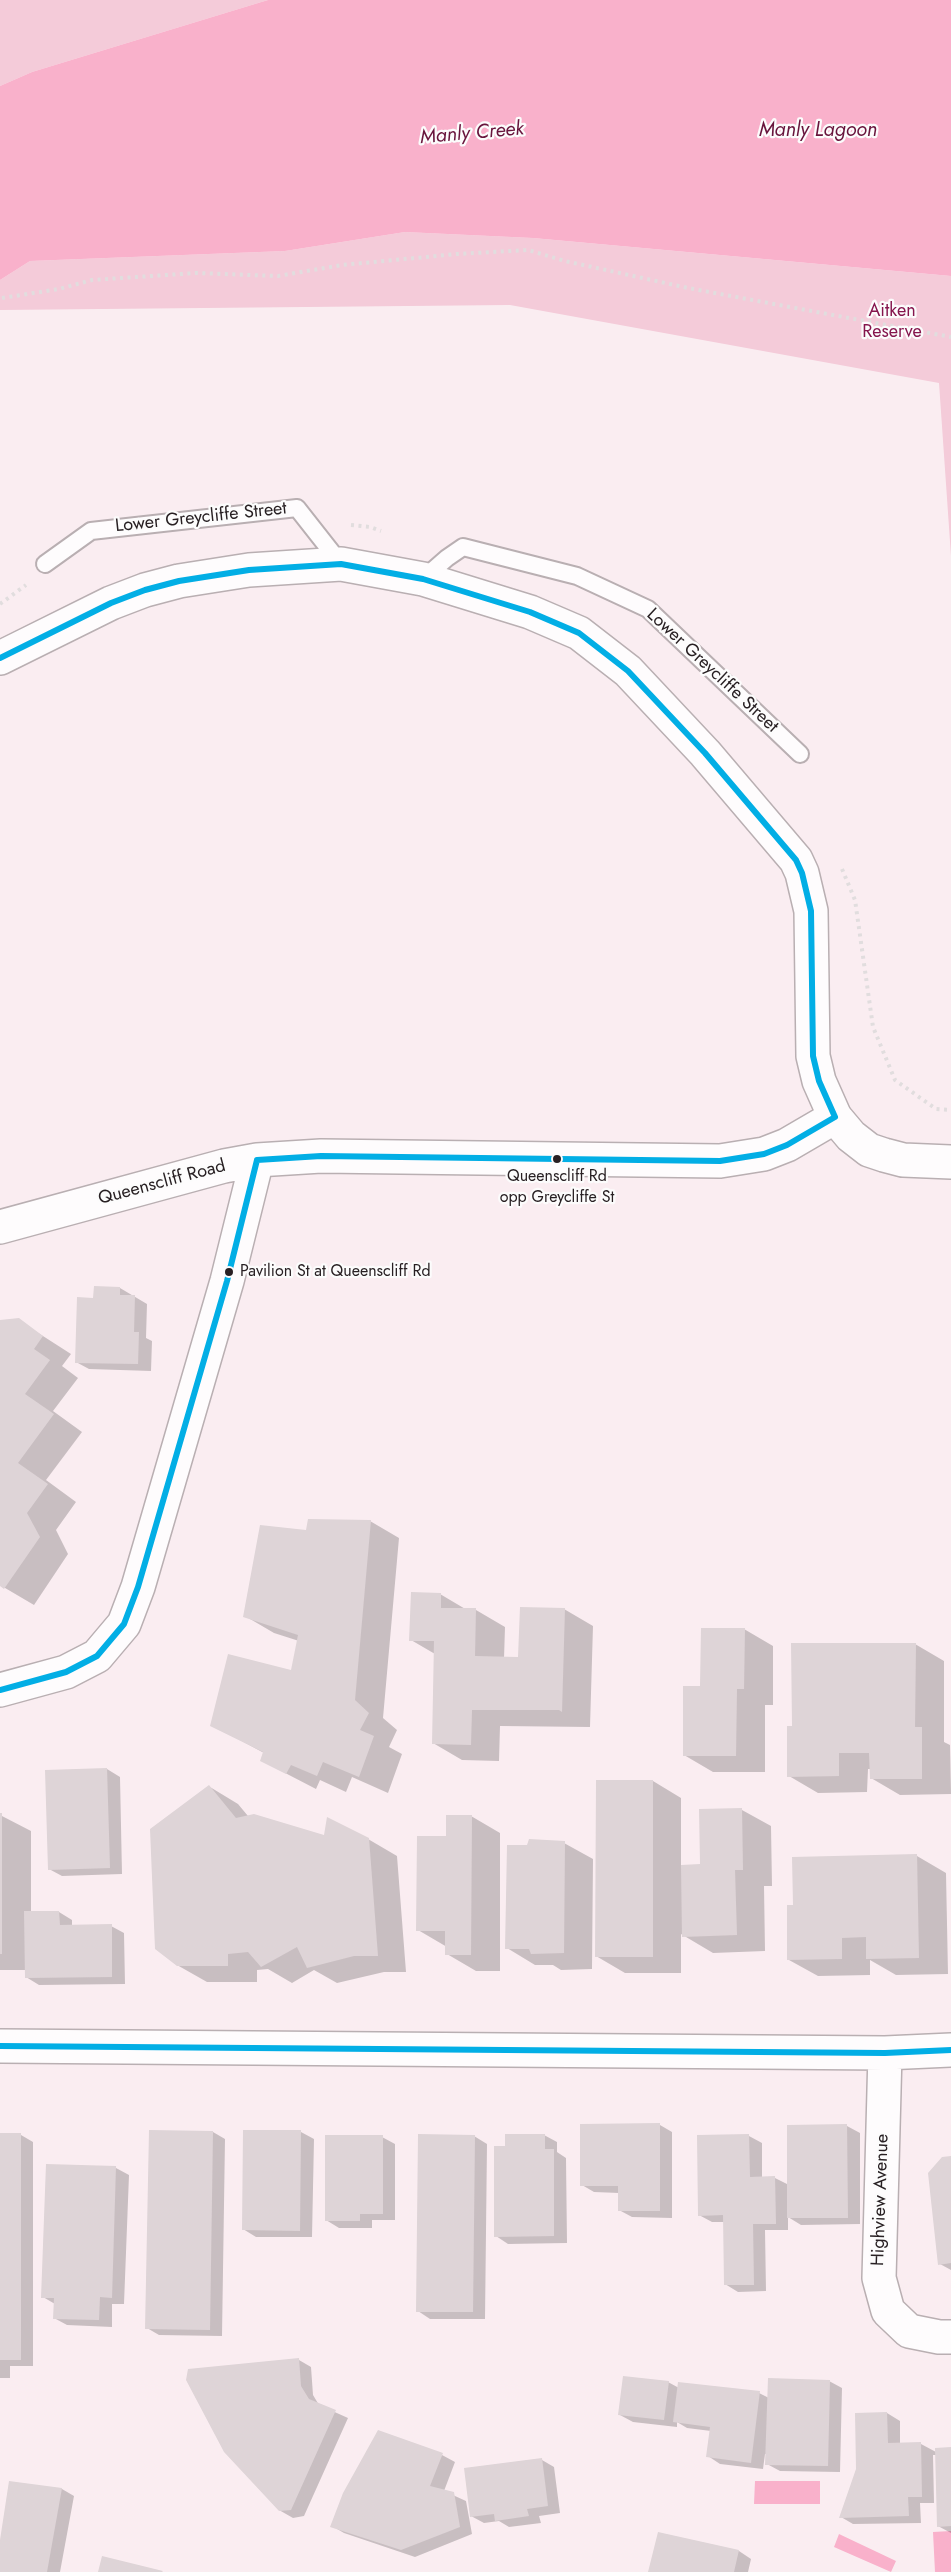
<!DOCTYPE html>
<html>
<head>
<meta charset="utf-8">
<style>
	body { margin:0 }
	canvas { display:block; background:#faedf1 }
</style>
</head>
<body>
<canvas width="951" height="2572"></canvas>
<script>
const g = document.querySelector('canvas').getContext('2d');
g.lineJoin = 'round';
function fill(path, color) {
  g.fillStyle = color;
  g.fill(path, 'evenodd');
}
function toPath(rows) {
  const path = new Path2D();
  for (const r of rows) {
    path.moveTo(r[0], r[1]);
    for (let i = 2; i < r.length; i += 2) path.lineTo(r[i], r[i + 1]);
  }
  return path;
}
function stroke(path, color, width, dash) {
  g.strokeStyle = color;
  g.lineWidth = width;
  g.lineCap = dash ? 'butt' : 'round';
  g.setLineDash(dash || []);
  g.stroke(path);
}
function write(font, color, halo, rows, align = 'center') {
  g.font = font + ' Jost,sans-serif';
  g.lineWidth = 4.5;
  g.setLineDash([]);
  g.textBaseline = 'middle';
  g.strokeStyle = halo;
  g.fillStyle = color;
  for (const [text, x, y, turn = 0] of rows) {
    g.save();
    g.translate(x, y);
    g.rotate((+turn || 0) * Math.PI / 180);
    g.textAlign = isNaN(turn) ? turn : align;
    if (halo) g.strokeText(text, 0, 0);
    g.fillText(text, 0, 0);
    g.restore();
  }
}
const green = toPath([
	[0,0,268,0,32,72,0,86],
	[405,232,533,238,951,276,951,556,939,383,510,305,0,310,0,280,30,261,285,251]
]);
const water = toPath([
	[268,0,951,0,951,276,533,238,405,232,285,251,30,261,0,280,0,86,32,72],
	[755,2481,820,2481,820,2504,754,2504],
	[951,2531,951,2572,935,2572,933,2532],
	[839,2534,896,2561,891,2572,834,2547]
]);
const shadow = toPath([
	[120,1288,147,1304,146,1338,152,1341,151,1371,89,1369,76,1362,95,1299],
	[18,1320,71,1354,62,1366,78,1378,53,1411,82,1432,46,1480,76,1502,56,1530,68,1554,34,1605,0,1585,0,1321],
	[370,1521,399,1538,383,1718,397,1730,389,1747,402,1754,388,1793,352,1777,346,1792,320,1780,316,1789,262,1761,264,1753,212,1725,292,1672,299,1641,274,1633,245,1616,307,1531],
	[440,1594,467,1610,476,1610,505,1627,504,1659,520,1659,564,1609,593,1626,590,1727,500,1726,499,1761,462,1760,433,1743,435,1654,411,1640],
	[744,1629,773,1646,773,1705,765,1705,765,1772,713,1772,684,1755,702,1687],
	[915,1644,944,1661,944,1742,950,1745,951,1794,900,1795,871,1778,871,1769,868,1769,867,1792,818,1793,789,1776,793,1728],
	[107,1769,120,1777,122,1874,62,1876,49,1869],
	[653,1781,681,1798,681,1867,701,1866,700,1810,742,1810,771,1826,772,1886,764,1886,765,1951,713,1953,681,1934,681,1973,625,1973,596,1956],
	[210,1787,238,1804,248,1816,326,1836,368,1839,397,1856,406,1972,384,1972,337,1983,314,1970,292,1983,268,1969,257,1970,257,1982,207,1982,177,1965],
	[0,1815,31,1831,31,1913,59,1912,72,1920,72,1927,111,1926,124,1933,125,1984,39,1985,26,1977,26,1970,0,1970],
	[471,1816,500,1833,500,1971,476,1971,447,1954,447,1947,418,1930,447,1838],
	[564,1843,593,1859,592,1969,561,1970,553,1965,535,1965,507,1948],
	[917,1856,946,1873,948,1974,896,1975,870,1960,870,1975,818,1976,789,1960,794,1906],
	[660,2125,672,2132,672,2218,632,2217,619,2210,619,2193,594,2192,582,2185],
	[847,2126,860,2133,860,2224,801,2225,788,2217,788,2230,765,2230,766,2291,738,2292,725,2284,724,2222,712,2222,699,2215,749,2136,762,2143,762,2178,775,2178,789,2185],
	[213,2132,225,2139,222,2336,159,2335,147,2328],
	[301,2132,314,2139,312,2237,256,2237,243,2229],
	[0,2135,21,2135,33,2142,33,2366,10,2366,10,2378,0,2378],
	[544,2135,557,2142,557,2152,566,2158,567,2243,508,2244,496,2236,506,2147],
	[474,2136,487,2144,485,2319,430,2319,418,2311],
	[382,2137,395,2144,395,2220,372,2220,372,2228,339,2228,326,2220],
	[951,2158,951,2270,940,2264],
	[47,2166,116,2168,129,2175,124,2304,112,2304,112,2327,67,2325,54,2318,55,2304,43,2297],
	[299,2360,311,2367,313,2395,319,2405,348,2418,304,2516,293,2518,279,2510],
	[829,2381,842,2388,840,2472,780,2471,767,2464,767,2454,765,2454,763,2469,720,2464,708,2456,711,2431,687,2428,677,2422,677,2427,633,2422,620,2415,668,2382,679,2388,759,2393,769,2398],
	[887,2413,900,2421,900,2444,921,2444,936,2452,951,2448,951,2533,938,2526,936,2455,933,2455,934,2503,920,2503,921,2523,853,2524,841,2517,857,2469,856,2414],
	[442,2455,455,2462,444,2491,466,2501,472,2534,415,2557,344,2533,332,2526],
	[542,2460,554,2467,560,2513,539,2516,541,2523,509,2527,499,2521,484,2523,471,2516],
	[10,2483,62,2489,74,2496,60,2572,0,2572,0,2550],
	[739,2551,751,2559,748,2572,650,2572]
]);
const building = toPath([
	[94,1286,120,1287,120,1295,135,1295,134,1332,139,1332,138,1364,75,1363,77,1297,93,1298],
	[19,1318,43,1336,34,1349,50,1360,25,1394,54,1414,18,1463,48,1484,27,1513,40,1537,4,1589,0,1586,0,1320],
	[308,1519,371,1520,355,1700,369,1713,360,1730,374,1736,359,1777,323,1762,317,1776,291,1765,286,1774,260,1761,263,1752,210,1726,228,1654,291,1670,298,1635,243,1617,260,1525,306,1530],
	[411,1592,441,1593,441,1608,476,1608,475,1656,518,1657,520,1607,565,1608,562,1712,559,1710,472,1710,471,1745,432,1744,434,1641,409,1641],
	[701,1628,745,1628,744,1689,737,1689,736,1756,683,1756,683,1686,700,1686],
	[791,1643,916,1643,915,1727,922,1727,922,1779,870,1779,869,1753,839,1753,839,1776,787,1777,787,1726,792,1726],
	[107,1768,110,1868,48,1870,45,1770],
	[596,1780,653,1780,653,1957,595,1957],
	[209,1785,236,1818,254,1814,324,1835,327,1817,369,1838,378,1956,354,1956,307,1968,297,1947,261,1967,248,1952,228,1954,228,1966,177,1966,155,1949,150,1829],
	[742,1808,743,1870,735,1870,737,1935,682,1937,681,1865,700,1864,699,1809],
	[0,1813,2,1813,2,1954,0,1954],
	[446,1815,472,1815,471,1955,445,1955,445,1931,416,1931,417,1836,446,1836],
	[529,1839,565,1841,564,1953,531,1954,529,1949,505,1949,507,1845,527,1845],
	[917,1854,919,1958,866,1959,866,1937,842,1938,842,1959,787,1960,787,1905,793,1905,792,1857],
	[24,1911,59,1911,60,1925,112,1924,112,1977,25,1978],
	[660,2123,660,2211,618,2211,618,2186,580,2186,580,2124],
	[847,2124,848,2218,787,2218,787,2125],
	[149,2130,213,2131,210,2330,145,2329],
	[243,2130,301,2130,300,2231,242,2230],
	[0,2133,21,2133,21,2360,0,2360],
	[418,2134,475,2135,473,2312,416,2312],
	[505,2134,545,2134,545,2149,554,2149,554,2236,494,2237,494,2146,505,2146],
	[749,2134,750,2177,775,2176,776,2224,753,2224,754,2285,724,2285,723,2215,698,2216,697,2135],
	[325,2135,383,2135,383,2214,360,2214,360,2221,325,2221],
	[951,2156,951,2263,938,2265,928,2173,942,2157],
	[46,2164,116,2166,112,2298,100,2297,99,2320,53,2319,54,2298,41,2298],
	[299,2358,301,2386,309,2399,336,2410,291,2510,279,2511,224,2452,186,2380,188,2369],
	[623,2376,669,2381,664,2420,618,2415],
	[768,2378,830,2380,828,2466,765,2465],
	[678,2382,760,2391,751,2463,706,2457,710,2427,673,2422],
	[887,2412,888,2443,921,2442,922,2497,908,2497,909,2516,839,2518,856,2469,855,2413],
	[378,2430,443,2453,430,2486,454,2492,460,2527,401,2550,330,2527,343,2493],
	[951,2447,951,2526,937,2527,935,2448],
	[542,2458,548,2506,527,2509,529,2516,495,2521,494,2514,470,2517,464,2468],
	[9,2481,62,2488,47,2572,0,2572,0,2540],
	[658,2532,739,2550,734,2572,648,2572],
	[102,2556,163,2571,162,2572,98,2572]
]);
const path = toPath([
	[2,298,59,289,92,280,196,273,278,276,342,265,457,254,528,250,565,261,688,288,951,337],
	[351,525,370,527,381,531],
	[0,604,26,585],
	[842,869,855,900,873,1027,895,1080,936,1109,951,1110]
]);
const service = toPath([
	[45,564,91,531,297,508,341,564],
	[423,579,447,558,463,547,577,576,648,609,800,754]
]);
const minor = toPath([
	[0,1227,224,1166,257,1160,321,1156,720,1161,764,1154,787,1145,835,1117],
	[0,1690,66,1672,97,1656,124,1624,138,1587,227,1281,257,1160],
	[0,2046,885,2053,951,2050],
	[885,2053,879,2278,888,2311,909,2331,939,2337,951,2337]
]);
const secondary = toPath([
	[0,658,111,603,145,590,179,581,249,570,341,564,423,579,530,612,579,633,628,671,705,753,796,860,802,873,811,911,813,1056,819,1081,835,1117,851,1136,869,1150,884,1155,903,1160,951,1162]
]);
const bus1 = toPath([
	[0,658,111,603,145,590,179,581,249,570,341,564,423,579,530,612,579,633,628,671,705,753,796,860,802,873,811,911,813,1056,819,1081,835,1117],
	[257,1160,321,1156,720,1161,764,1154,787,1145,835,1117],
	[0,1690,66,1672,97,1656,124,1624,138,1587,227,1281,257,1160],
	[0,2046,885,2053,951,2050]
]);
const markers = [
	[557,1159,5,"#282023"],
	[229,1272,5,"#282023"]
];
const busNames = [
	["Queenscliff Rd",557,1177],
	["opp Greycliffe St",557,1198],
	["Pavilion St at Queenscliff Rd",240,1272,"left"]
];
const parkNames = [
	["Aitken",892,312],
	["Reserve",892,333]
];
const streetNames = [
	["Lower Greycliffe Street",201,518,-6],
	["Lower Greycliffe Street",712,671,43],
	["Queenscliff Road",162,1183,-15],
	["Highview Avenue",881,2200,-88]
];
const waterNames = [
	["Manly Lagoon",818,131],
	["Manly Creek",472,134,-5]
];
fill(green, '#f4cbd9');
fill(water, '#f9b1cb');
fill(shadow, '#0003');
fill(building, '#ded4d7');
stroke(service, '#b9afb2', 20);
stroke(minor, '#b9afb2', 36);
stroke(secondary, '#b9afb2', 36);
stroke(path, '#e1ddde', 4, [3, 4.5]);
stroke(service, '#fefcfd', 16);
stroke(minor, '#fefcfd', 33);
stroke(secondary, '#fefcfd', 33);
stroke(bus1, '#02aee5', 6);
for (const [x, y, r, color] of markers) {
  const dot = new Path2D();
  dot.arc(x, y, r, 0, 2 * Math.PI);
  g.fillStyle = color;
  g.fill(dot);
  stroke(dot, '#fcfcfc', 2);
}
write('16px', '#282023', '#fcfcfc', busNames);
write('18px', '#85154d', '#fcfcfc', parkNames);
write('18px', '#282023', '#fcfcfc', streetNames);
write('italic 20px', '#68143c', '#fcfcfc', waterNames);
</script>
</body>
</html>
